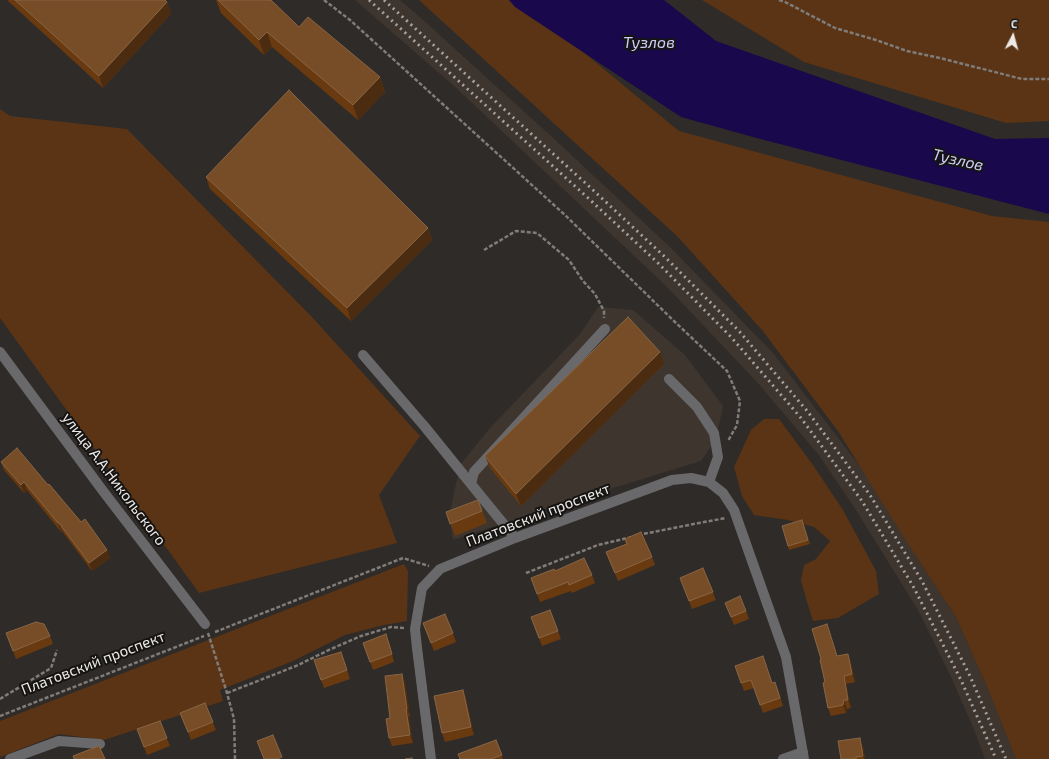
<!DOCTYPE html>
<html>
<head>
<meta charset="utf-8">
<style>
	body { margin:0 }
	#map { position:relative; width:1049px; height:759px; overflow:hidden; background:#2f2b28; font-family:"Exo 2",sans-serif }
	canvas { display:block }
	.north { position:absolute; left:993px; top:16px; width:40px; height:40px; -webkit-text-stroke:3px #151412; paint-order:stroke; rotate:6deg; font-size:11px; font-weight:700; line-height:16px; text-align:center; color:#ece9e7 }
	.north::after { content:''; display:block; margin:auto; width:14px; height:18px; background:#ece9e7; clip-path:polygon(50% 0,100% 100%,50% 72%,0 100%) }
</style>
</head>
<body>
<div id="map">
<canvas width="1049" height="759"></canvas>
<div class="north">С</div>
</div>
<script>
const g = document.querySelector('canvas').getContext('2d');
g.lineJoin = 'round';
function fill(path, color) {
  g.fillStyle = color;
  g.fill(path, 'evenodd');
}
function toPath(rows) {
  const path = new Path2D();
  for (const r of rows) {
    path.moveTo(r[0], r[1]);
    for (let i = 2; i < r.length; i += 2) path.lineTo(r[i], r[i + 1]);
  }
  return path;
}
function stroke(path, color, width, dash) {
  g.strokeStyle = color;
  g.lineWidth = width;
  g.lineCap = dash ? 'butt' : 'round';
  g.setLineDash(dash || []);
  g.stroke(path);
}
function write(font, color, halo, rows, align = 'center') {
  g.font = font + ' "Exo 2",sans-serif';
  g.lineWidth = 4;
  g.setLineDash([]);
  g.textBaseline = 'middle';
  g.strokeStyle = halo;
  g.fillStyle = color;
  for (const [text, x, y, turn = 0] of rows) {
    g.save();
    g.translate(x, y);
    g.rotate((+turn || 0) * Math.PI / 180);
    g.textAlign = isNaN(turn) ? turn : align;
    if (halo) g.strokeText(text, 0, 0);
    g.fillText(text, 0, 0);
    g.restore();
  }
}
const built = toPath([
	[355,0,400,0,422,19,551,136,670,247,773,353,862,469,906,541,956,617,988,689,1016,759,985,759,975,732,952,679,918,610,854,507,818,454,756,381,665,285,454,86],
	[598,307,633,310,685,355,723,406,716,439,701,461,558,505,453,540,449,517,460,465,490,428,581,333]
]);
const green = toPath([
	[419,0,520,0,679,131,992,216,1049,222,1049,759,1016,759,988,689,956,617,906,541,838,431,762,330,678,237],
	[702,0,1049,0,1049,121,1006,123,804,62],
	[0,109,10,116,127,129,312,317,420,436,379,495,397,543,199,593,0,318],
	[764,419,779,419,813,465,843,510,876,571,879,594,838,618,813,621,807,602,801,580,804,565,816,559,830,541,814,527,788,520,754,515,742,496,734,467,751,430],
	[404,564,408,571,407,621,384,625,345,635,293,661,220,690,223,701,104,740,59,734,0,757,0,721]
]);
const water = toPath([
	[509,0,664,0,716,41,995,139,1049,138,1049,214,753,137,681,117,515,7]
]);
const path = toPath([
	[324,0,350,20,565,215,676,323,727,371,740,401,737,425,728,441],
	[779,0,785,2,835,28,876,40,907,51,940,58,1022,79,1049,79],
	[484,250,516,231,537,233,569,260,583,281,595,294,604,311,604,318],
	[638,535,699,523,726,518],
	[526,573,598,545,632,537],
	[215,632,403,558,429,566],
	[208,633,227,693,234,719,235,759],
	[227,693,296,666,331,649,361,636,391,627,404,628],
	[0,699,51,668,57,650],
	[0,716,204,636]
]);
const minor = toPath([
	[0,352,103,491,205,624],
	[363,355,425,427,471,484],
	[669,379,697,407,714,433,718,457,709,482],
	[515,538,471,484,474,472,605,329],
	[10,759,59,741,100,744],
	[431,759,417,648,415,629,422,588,440,569,515,538,672,480,691,478,709,482,723,493,734,510,786,657,804,759],
	[783,759,803,752]
]);
const rail = toPath([
	[369,0,587,197,658,263,732,338,801,418,862,501,913,586,961,680,996,759],
	[384,0,593,190,665,257,739,331,808,412,870,495,922,581,970,676,1006,759]
]);
const wall = toPath([
	[7,0,165,0,167,2,171,14,103,88],
	[216,0,271,0,299,27,380,77,385,92,358,120,272,47,264,55,221,13],
	[206,177,428,228,432,240,351,321,210,189],
	[664,364,521,506,490,468,485,456],
	[1,462,48,485,107,550,110,558,92,571,62,531,61,532,27,490,24,493,4,470],
	[478,500,487,523,455,536,446,512],
	[802,520,810,544,789,550,782,526],
	[625,539,652,557,655,565,618,581,606,552,626,544],
	[703,568,716,600,692,609,680,578],
	[555,571,592,575,595,583,572,593,571,591,540,602,531,578],
	[725,603,746,611,749,619,734,625],
	[550,610,561,639,542,646,531,617],
	[423,623,453,633,456,642,434,651],
	[827,624,837,656,851,662,855,682,846,684,851,708,847,709,846,713,831,716,828,708,821,659],
	[6,633,50,636,53,644,16,659],
	[389,642,394,662,373,670,363,643],
	[341,652,350,679,324,688,321,680],
	[735,666,772,683,778,690,783,706,763,713,754,688,744,691],
	[405,682,410,717,409,717,413,743,392,746,389,738,390,718],
	[463,690,466,698,474,735,445,742,442,733],
	[205,703,216,730,191,740,180,713],
	[160,721,170,746,147,755,137,729],
	[496,740,503,759,460,759],
	[863,746,865,759,841,759]
]);
const shadedWall = toPath([
	[167,2,171,14,103,88,99,76],
	[267,32,272,47,264,55,259,40],
	[380,77,385,92,358,120,353,105],
	[428,228,432,240,351,321,347,308],
	[660,352,664,364,521,506,516,494],
	[24,482,27,490,24,493,21,485],
	[58,523,59,523,62,531,61,532],
	[107,550,110,558,92,571,89,563],
	[827,624,830,633,840,664,837,656],
	[848,654,851,662,855,682,852,674],
	[402,674,405,682,410,717,407,709],
	[844,676,846,684,851,708,848,700],
	[463,690,466,698,474,735,471,727],
	[844,700,847,709,846,713,843,705],
	[406,709,409,717,413,743,410,735],
	[860,738,863,746,865,759,864,759,863,756]
]);
const building = toPath([
	[15,0,165,0,167,2,99,76,15,0],
	[218,0,271,0,299,27,308,17,380,77,353,105,267,32,259,40,218,0],
	[289,90,428,228,347,308,206,177,289,90],
	[628,317,660,352,516,494,485,456,628,317],
	[17,448,48,485,49,484,81,522,85,519,107,550,89,563,59,523,58,523,24,482,21,485,1,462,17,448],
	[478,500,482,511,450,524,446,512,478,500],
	[802,520,808,540,788,546,782,526,802,520],
	[641,532,652,557,615,573,606,552,627,544,625,539,641,532],
	[584,558,592,575,569,585,568,582,537,594,531,578,554,569,555,571,584,558],
	[703,568,713,592,689,601,680,578,703,568],
	[740,596,746,611,731,617,725,603,740,596],
	[550,610,558,631,539,638,531,617,550,610],
	[445,614,453,633,431,643,423,623,445,614],
	[36,622,44,624,50,636,13,651,6,633,36,622],
	[827,624,837,656,848,654,852,674,844,676,848,700,844,700,843,705,828,708,823,683,825,682,820,660,821,659,812,629,827,624],
	[386,634,392,654,370,662,363,643,386,634],
	[341,652,347,670,321,680,314,660,341,652],
	[763,656,772,683,775,682,780,698,760,705,751,680,741,683,735,666,763,656],
	[402,674,407,709,406,709,410,735,389,738,386,719,390,718,385,676,402,674],
	[463,690,471,727,442,733,434,696,463,690],
	[205,703,213,722,188,732,180,713,205,703],
	[160,721,167,738,144,747,137,729,160,721],
	[273,735,282,757,277,759,264,759,257,741,273,735],
	[860,738,863,756,856,757,856,759,841,759,838,741,860,738],
	[496,740,502,755,491,759,460,759,458,754,496,740],
	[99,746,105,759,74,759,73,756,99,746],
	[412,758,412,759,405,759,412,758]
]);
const streetNames = [
	["улица А.А.Никольского",114,479,53],
	["Платовский проспект",538,515,-21],
	["Платовский проспект",93,663,-21]
];
const waterNames = [
	["Тузлов",649,43],
	["Тузлов",958,160,13]
];
fill(built, '#3e352e');
fill(green, '#5b3415');
fill(water, '#19084c');
stroke(path, '#7f7c79', 2.5, [4, 2]);
stroke(minor, '#69696c', 10);
stroke(rail, '#a5a2a0', 3, [2, 4]);
fill(wall, '#693a10');
fill(shadedWall, '#4c2c10');
fill(building, '#774d27');
stroke(building, '#896545', 1);
write('15px', '#ece9e7', '#151412', streetNames);
write('italic 16px', '#cbcdf6', '#151412', waterNames);
</script>
</body>
</html>
